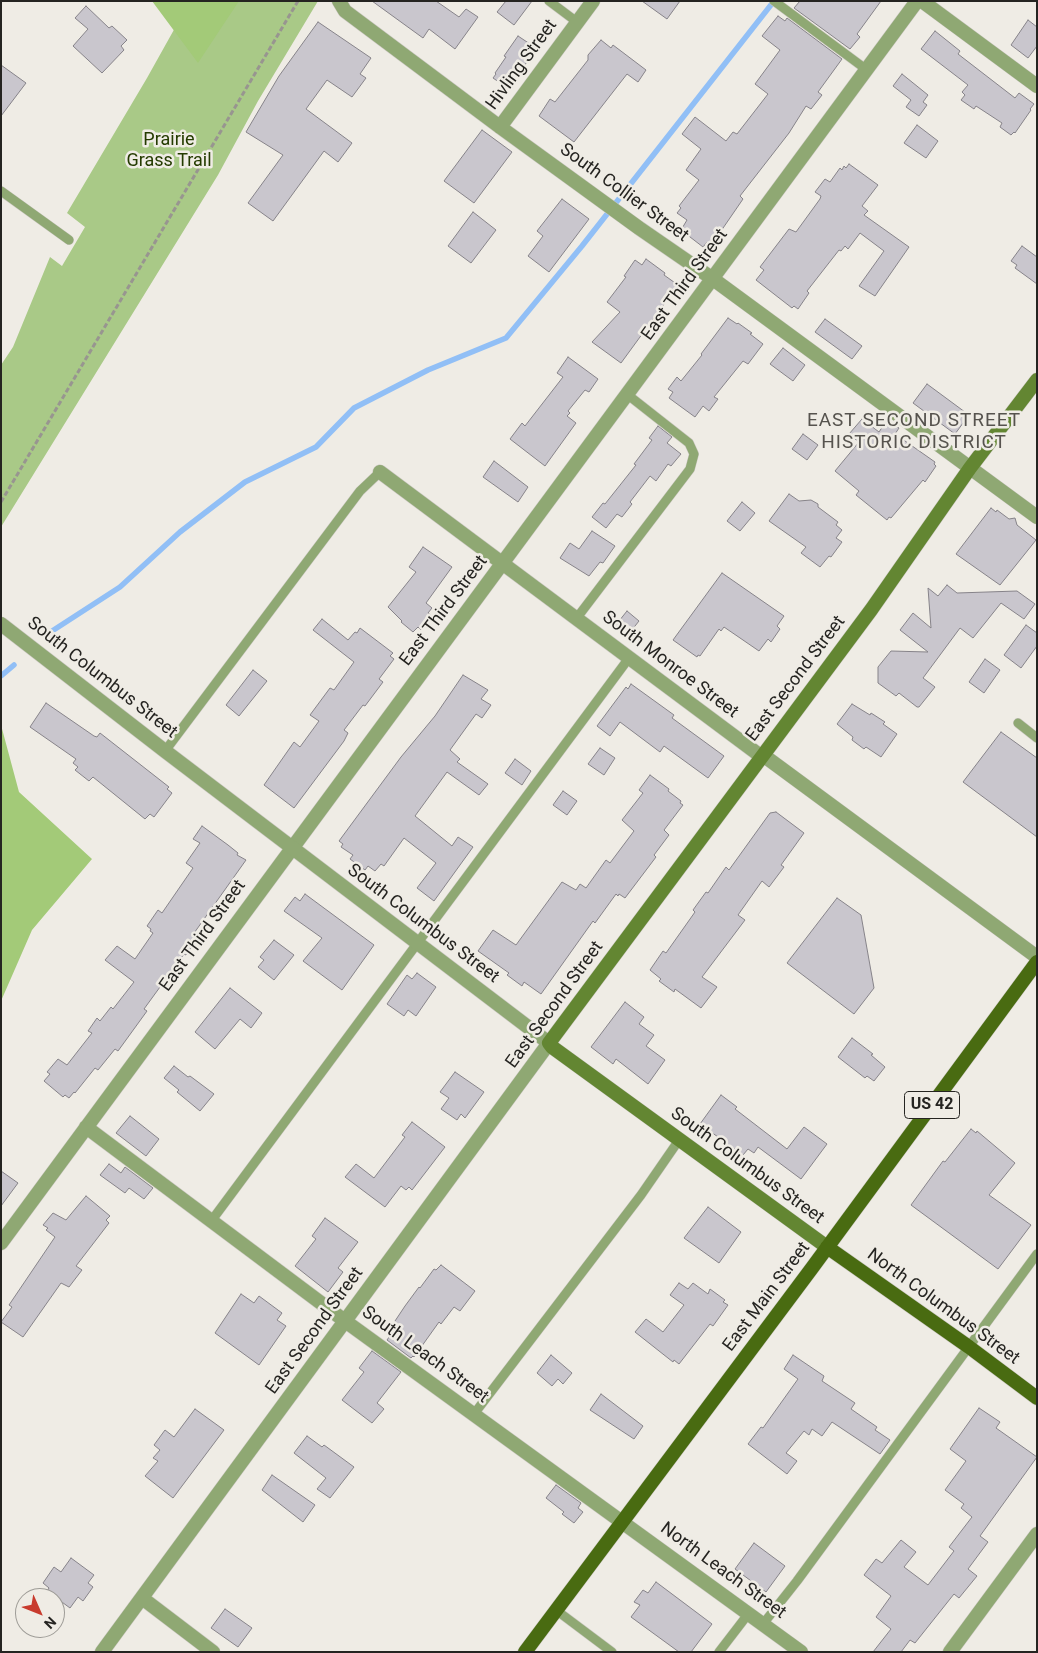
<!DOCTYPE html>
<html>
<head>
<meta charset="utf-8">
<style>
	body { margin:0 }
	#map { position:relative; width:1038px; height:1653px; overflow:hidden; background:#efece5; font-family:Roboto,sans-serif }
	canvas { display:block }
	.frame { position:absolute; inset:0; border:2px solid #252421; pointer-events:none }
	.north { position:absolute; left:15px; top:1588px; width:50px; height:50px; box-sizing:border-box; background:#efece5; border:1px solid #9e9c97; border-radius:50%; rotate:134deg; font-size:14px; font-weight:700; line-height:20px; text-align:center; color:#252421 }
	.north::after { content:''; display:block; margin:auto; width:18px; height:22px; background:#c83b2e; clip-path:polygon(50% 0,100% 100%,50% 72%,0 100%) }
</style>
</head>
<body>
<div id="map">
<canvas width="1038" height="1653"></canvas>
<div class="frame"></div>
<div class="north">N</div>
</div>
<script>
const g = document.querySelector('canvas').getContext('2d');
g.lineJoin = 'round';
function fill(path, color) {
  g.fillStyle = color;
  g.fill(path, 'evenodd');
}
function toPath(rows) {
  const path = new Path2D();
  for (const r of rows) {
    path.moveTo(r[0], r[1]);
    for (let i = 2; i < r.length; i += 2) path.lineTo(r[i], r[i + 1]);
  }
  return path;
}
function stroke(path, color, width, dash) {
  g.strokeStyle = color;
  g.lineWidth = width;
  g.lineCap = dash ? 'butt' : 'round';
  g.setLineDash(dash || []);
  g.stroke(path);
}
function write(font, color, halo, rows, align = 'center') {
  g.font = font + ' Roboto,sans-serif';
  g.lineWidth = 5;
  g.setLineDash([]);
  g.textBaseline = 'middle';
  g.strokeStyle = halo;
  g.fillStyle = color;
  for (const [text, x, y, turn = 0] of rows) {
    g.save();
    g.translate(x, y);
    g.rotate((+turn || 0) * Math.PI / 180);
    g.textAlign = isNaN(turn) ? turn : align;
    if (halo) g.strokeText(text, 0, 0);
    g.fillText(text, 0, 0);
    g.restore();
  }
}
const green = toPath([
	[190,1,318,1,258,101,218,175,1,527,1,365,13,347,50,257,62,266,85,227,67,213,147,78]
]);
const forest = toPath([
	[152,1,239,1,198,63],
	[1,725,19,792,92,859,32,930,1,1001]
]);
const stream = toPath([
	[49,633,120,587,180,532,245,482,316,447,354,408,428,370,506,338,582,246,774,1],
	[1,676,14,665]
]);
const building = toPath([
	[372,1,436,1,459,17,466,9,478,17,455,49,429,29,423,38,372,1],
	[506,1,532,1,514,25,497,12,506,1],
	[642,1,680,1,667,19,642,1],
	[800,1,881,1,857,34,860,37,850,49,794,8,800,1],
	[86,6,109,28,112,26,127,40,121,46,124,50,102,73,73,46,88,29,75,18,86,6],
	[778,16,785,21,787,18,842,59,818,92,822,95,811,109,806,106,789,133,740,196,743,199,721,231,710,245,707,242,703,247,681,230,687,220,677,213,681,208,679,206,699,180,686,170,701,149,682,134,695,117,726,141,733,132,737,134,768,94,755,84,780,50,762,36,778,16],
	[1028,20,1037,27,1037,46,1028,58,1011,45,1028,20],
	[318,22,371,58,360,74,366,78,352,97,327,80,306,109,352,143,338,162,324,151,273,221,248,203,283,155,246,132,279,76,318,22],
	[935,31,960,51,958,54,1015,98,1019,93,1034,104,1030,109,1031,110,1015,133,1014,132,1011,135,1000,127,1002,123,976,106,974,109,961,100,965,95,962,92,968,85,921,49,935,31],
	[518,36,536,48,509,89,493,78,496,74,495,73,506,57,504,56,518,36],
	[601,40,611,48,613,45,646,70,638,82,627,74,574,142,539,116,550,99,555,102,588,60,588,55,601,40],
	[1,65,26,83,1,116,1,65],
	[902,74,928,95,923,102,927,105,919,116,906,107,911,100,893,86,902,74],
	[917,125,938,141,926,158,904,143,917,125],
	[482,130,512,152,474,203,444,181,482,130],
	[849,164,878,185,862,206,868,211,864,215,909,247,875,296,859,286,884,251,860,233,848,249,845,246,841,251,839,250,807,291,809,293,798,309,794,306,792,308,756,280,764,270,760,267,789,229,796,232,820,199,821,196,815,192,825,179,830,182,840,168,842,170,844,166,846,168,849,164],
	[562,199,589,219,549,272,528,256,543,236,537,231,562,199],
	[473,212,496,230,471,263,448,246,473,212],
	[1022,246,1037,257,1037,284,1015,268,1017,265,1011,261,1022,246],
	[646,259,665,273,664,275,678,285,621,363,592,342,620,312,607,302,626,277,624,276,635,260,642,265,646,259],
	[728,318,737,324,738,323,752,333,750,334,763,344,748,364,743,361,714,397,718,399,709,411,703,406,695,417,669,398,673,392,668,389,677,377,681,381,702,355,701,354,728,318],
	[825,319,862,346,852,359,815,332,825,319],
	[783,348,805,365,793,381,770,364,783,348],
	[568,357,598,379,589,392,585,390,568,411,570,413,567,416,576,423,545,466,510,439,522,423,525,426,563,377,557,373,568,357],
	[927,384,969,415,955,434,913,403,927,384],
	[862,419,879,432,887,420,899,428,895,434,935,462,934,464,936,466,925,482,923,480,891,518,889,517,887,520,856,495,859,491,835,471,859,442,849,434,862,419],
	[658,426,672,437,667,443,681,454,671,466,668,464,656,481,650,476,630,502,632,504,622,517,617,514,606,528,592,517,603,503,605,504,636,465,634,464,652,440,649,438,658,426],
	[803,434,818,445,807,460,792,449,803,434],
	[494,461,528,487,518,502,483,477,494,461],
	[789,494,799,501,811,500,818,504,818,507,838,522,836,525,842,530,836,538,842,542,831,557,829,556,820,567,801,553,806,547,769,521,789,494],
	[742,502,755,513,740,531,727,521,742,502],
	[991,508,996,512,997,510,1009,519,1015,518,1017,525,1036,540,1000,585,956,554,991,508],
	[592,531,615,546,603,563,600,562,589,576,560,558,570,543,579,549,592,531],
	[423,547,452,567,426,603,432,608,428,613,432,616,421,630,418,627,413,632,401,622,402,621,388,607,416,572,409,567,423,547],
	[722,573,784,616,777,626,780,629,771,642,768,639,759,651,724,627,721,631,719,629,700,656,698,655,697,657,673,640,722,573],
	[947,585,957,593,1017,591,1035,604,1024,619,1001,603,973,638,960,628,923,678,935,687,919,707,917,707,899,693,896,696,878,683,878,667,891,651,928,652,900,630,913,613,931,628,928,588,938,596,947,585],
	[627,611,639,621,627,636,615,626,627,611],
	[322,619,348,640,355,632,357,633,360,628,393,653,390,656,394,659,379,679,383,682,365,706,363,705,344,730,348,733,344,741,294,808,264,785,294,742,300,747,319,721,310,715,330,688,334,690,354,662,313,630,322,619],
	[1026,625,1037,633,1037,646,1021,668,1004,655,1026,625],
	[985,659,1000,670,984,693,969,682,985,659],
	[253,670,267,681,239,716,226,705,253,670],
	[463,675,488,690,481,699,491,705,482,718,476,714,450,750,460,759,457,762,488,784,479,795,447,772,415,816,452,846,458,837,473,847,434,901,417,888,436,863,404,838,384,866,381,864,375,871,368,866,365,870,350,859,353,855,341,847,343,844,339,841,401,757,435,716,463,675],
	[631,684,674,715,672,718,724,756,708,778,664,746,660,752,620,722,610,736,597,726,626,687,628,689,631,684],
	[46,703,94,736,97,737,100,733,169,787,167,789,172,793,154,817,150,814,145,819,93,777,89,781,75,770,78,767,73,763,76,759,30,727,46,703],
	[852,704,870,715,871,713,885,722,883,724,897,734,881,757,866,747,864,749,852,740,853,737,837,724,852,704],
	[1001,732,1037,758,1037,837,963,782,1001,732],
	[600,748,615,758,604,775,588,764,600,748],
	[515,759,531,771,522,785,505,773,515,759],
	[650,775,669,789,668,791,681,801,680,803,683,805,664,830,669,835,654,855,656,857,625,898,619,894,618,896,616,894,595,923,593,921,541,994,524,982,522,986,507,975,509,973,478,951,493,930,516,945,562,882,576,890,580,884,586,888,606,860,610,863,634,831,622,820,643,793,639,790,650,775],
	[563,791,577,801,567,815,553,805,563,791],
	[776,812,804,833,781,865,784,867,769,887,762,881,738,915,745,920,702,977,717,987,701,1008,675,989,674,992,659,981,661,979,650,970,663,951,666,953,695,912,693,910,706,892,708,893,726,867,729,870,770,813,776,812],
	[202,826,228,845,238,853,237,855,246,860,192,936,197,940,186,955,184,954,144,1009,147,1011,118,1051,115,1049,98,1070,95,1068,75,1093,74,1092,69,1098,65,1095,63,1097,44,1081,50,1074,47,1072,58,1059,67,1065,92,1033,88,1031,97,1018,100,1021,111,1007,113,1009,134,982,105,960,117,946,135,959,153,933,150,931,151,929,147,926,158,910,162,913,193,868,186,863,200,843,193,839,202,826],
	[305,894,374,945,342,990,303,961,322,938,284,911,295,897,300,901,305,894],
	[837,898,861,915,874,988,854,1014,787,963,837,898],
	[274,940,294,955,274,980,258,967,264,960,260,957,274,940],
	[417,973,436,987,416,1016,408,1010,404,1016,387,1004,407,975,412,979,417,973],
	[230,988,262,1013,251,1028,240,1019,215,1049,195,1032,230,988],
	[625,1002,644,1017,639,1024,654,1035,646,1046,665,1060,648,1084,616,1059,613,1064,591,1047,625,1002],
	[852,1038,873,1054,871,1055,885,1067,874,1081,867,1076,865,1078,838,1057,852,1038],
	[174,1066,188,1077,190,1076,214,1094,200,1111,177,1092,179,1090,164,1078,174,1066],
	[455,1072,484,1092,465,1118,461,1114,457,1120,441,1109,449,1098,440,1092,455,1072],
	[721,1095,737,1107,735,1109,787,1149,804,1127,827,1144,801,1179,758,1147,754,1153,748,1149,743,1155,700,1124,721,1095],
	[130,1116,159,1139,146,1156,116,1133,130,1116],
	[412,1122,445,1147,412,1190,409,1187,406,1190,401,1186,385,1207,345,1177,356,1164,374,1178,405,1137,402,1135,412,1122],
	[971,1129,976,1133,977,1131,1015,1163,989,1195,1031,1225,998,1269,911,1205,943,1161,945,1162,971,1129],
	[109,1164,121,1173,125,1167,153,1188,144,1199,129,1188,125,1193,100,1175,109,1164],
	[1,1171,18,1183,1,1206,1,1171],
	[86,1196,110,1216,106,1220,109,1223,76,1266,82,1270,69,1287,61,1283,23,1337,1,1322,12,1307,9,1305,55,1237,46,1230,48,1228,43,1225,53,1213,66,1220,86,1196],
	[708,1207,741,1232,719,1263,684,1238,708,1207],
	[325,1218,358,1242,338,1268,343,1272,328,1292,295,1266,316,1239,312,1236,325,1218],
	[441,1265,475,1291,460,1311,454,1307,441,1324,439,1322,414,1357,413,1356,411,1358,387,1340,394,1330,391,1327,405,1306,419,1287,420,1288,434,1269,436,1270,441,1265],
	[679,1283,688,1289,693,1283,708,1294,710,1289,725,1300,723,1302,728,1305,713,1326,710,1324,679,1364,674,1360,673,1362,635,1332,646,1319,663,1332,684,1305,670,1295,679,1283],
	[241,1294,254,1303,259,1296,282,1313,277,1320,286,1326,259,1365,215,1333,241,1294],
	[372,1351,401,1372,377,1403,384,1409,372,1423,342,1400,364,1372,359,1368,372,1351],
	[551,1355,572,1373,563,1384,558,1379,552,1386,537,1373,551,1355],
	[793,1355,824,1376,822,1381,855,1403,851,1409,877,1427,875,1430,890,1440,880,1454,832,1422,822,1436,812,1429,809,1435,804,1431,786,1453,797,1461,787,1474,748,1444,761,1427,763,1428,798,1379,784,1369,793,1355],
	[601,1394,643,1426,634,1439,590,1410,601,1394],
	[979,1408,1000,1422,996,1428,1037,1457,980,1536,988,1542,968,1569,977,1576,959,1598,954,1594,915,1643,910,1640,901,1652,873,1652,891,1629,876,1617,891,1596,864,1575,876,1559,882,1563,901,1540,916,1552,904,1567,928,1585,954,1551,949,1547,972,1517,961,1508,964,1504,945,1490,966,1461,950,1449,979,1408],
	[195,1409,224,1430,173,1498,145,1476,158,1461,153,1458,160,1450,154,1445,165,1430,174,1437,195,1409],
	[307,1436,322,1447,324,1445,354,1467,330,1498,317,1489,326,1478,294,1453,307,1436],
	[272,1475,315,1505,303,1522,262,1490,272,1475],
	[556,1485,581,1503,578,1508,583,1512,574,1523,562,1514,564,1512,546,1498,556,1485],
	[754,1543,785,1566,766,1592,735,1569,754,1543],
	[71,1558,94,1575,88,1583,93,1587,83,1601,78,1597,70,1608,47,1591,49,1588,43,1583,54,1567,61,1572,71,1558],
	[656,1582,712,1624,691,1652,679,1652,631,1617,640,1605,634,1602,643,1590,648,1593,656,1582],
	[225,1609,252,1628,238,1647,211,1628,225,1609]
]);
const path = toPath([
	[1,502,298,1]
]);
const service = toPath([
	[549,1,577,22],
	[774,1,867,70],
	[1,191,69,240],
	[576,619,690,469,694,454,689,443,628,395],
	[1018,723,1037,738],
	[165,751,360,491,380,472],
	[212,1220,629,658],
	[474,1414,641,1195,679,1140],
	[556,1610,612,1652],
	[763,1624,797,1581,1037,1254],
	[719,1652,749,1613]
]);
const minor = toPath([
	[339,1,345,11,500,127,639,228,713,279,1037,517],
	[922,1,1037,86],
	[500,127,593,1],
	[380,472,762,757,767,758,1037,957],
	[86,1127,345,1321,801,1652],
	[1,1243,917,1],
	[142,1598,213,1652],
	[102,1652,549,1043],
	[950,1652,1037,1534]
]);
const tertiary = toPath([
	[1,624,165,751,549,1043]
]);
const secondary = toPath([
	[827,1247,552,1047,549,1043,871,610,970,468,1037,380]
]);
const primary = toPath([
	[827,1247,969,1347,1037,1398],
	[525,1652,812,1268,1037,962]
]);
const shields = [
	[932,1105,55]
];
const shieldNames = [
	["US 42",932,1105]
];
const streetNames = [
	["Hivling Street",522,65,-54],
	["South Collier Street",624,193,36],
	["East Third Street",685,285,-54],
	["East Third Street",444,611,-53],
	["South Monroe Street",670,665,37],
	["South Columbus Street",102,678,38],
	["East Second Street",796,679,-53],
	["South Columbus Street",423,924,37],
	["East Third Street",203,936,-54],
	["East Second Street",555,1005,-54],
	["South Columbus Street",747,1166,36],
	["East Main Street",767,1297,-53],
	["North Columbus Street",943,1307,36],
	["East Second Street",315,1331,-54],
	["South Leach Street",425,1355,36],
	["North Leach Street",723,1571,36]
];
const parkNames = [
	["Prairie",169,140],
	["Grass Trail",169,161]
];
const neighbourhoodNames = [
	["EAST SECOND STREET",914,421],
	["HISTORIC DISTRICT",914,443]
];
fill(green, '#a9c987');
fill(forest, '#a3ca78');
stroke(stream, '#91bff6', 5.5);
fill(building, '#c9c6cd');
stroke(building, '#868389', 1);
stroke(service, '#cbc8c2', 10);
stroke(minor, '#cbc8c2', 15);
stroke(tertiary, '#cbc8c2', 15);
stroke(secondary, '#cbc8c2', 15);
stroke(primary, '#cbc8c2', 15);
stroke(path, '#989590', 3, [5, 2.5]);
stroke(service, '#8fa873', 9);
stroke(minor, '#8fa873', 14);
stroke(tertiary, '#8fa873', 14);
stroke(secondary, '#638632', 14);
stroke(primary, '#496b11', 14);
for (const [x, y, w] of shields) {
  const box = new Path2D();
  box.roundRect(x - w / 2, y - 13.5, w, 27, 4);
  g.fillStyle = '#efece5';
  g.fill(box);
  stroke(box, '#252421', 1);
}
write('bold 16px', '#252421', null, shieldNames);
write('18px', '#252421', '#efece5', streetNames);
write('18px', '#243b00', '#efece5', parkNames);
g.letterSpacing = '1px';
write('19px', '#56534e', '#efece5', neighbourhoodNames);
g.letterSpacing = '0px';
</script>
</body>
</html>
